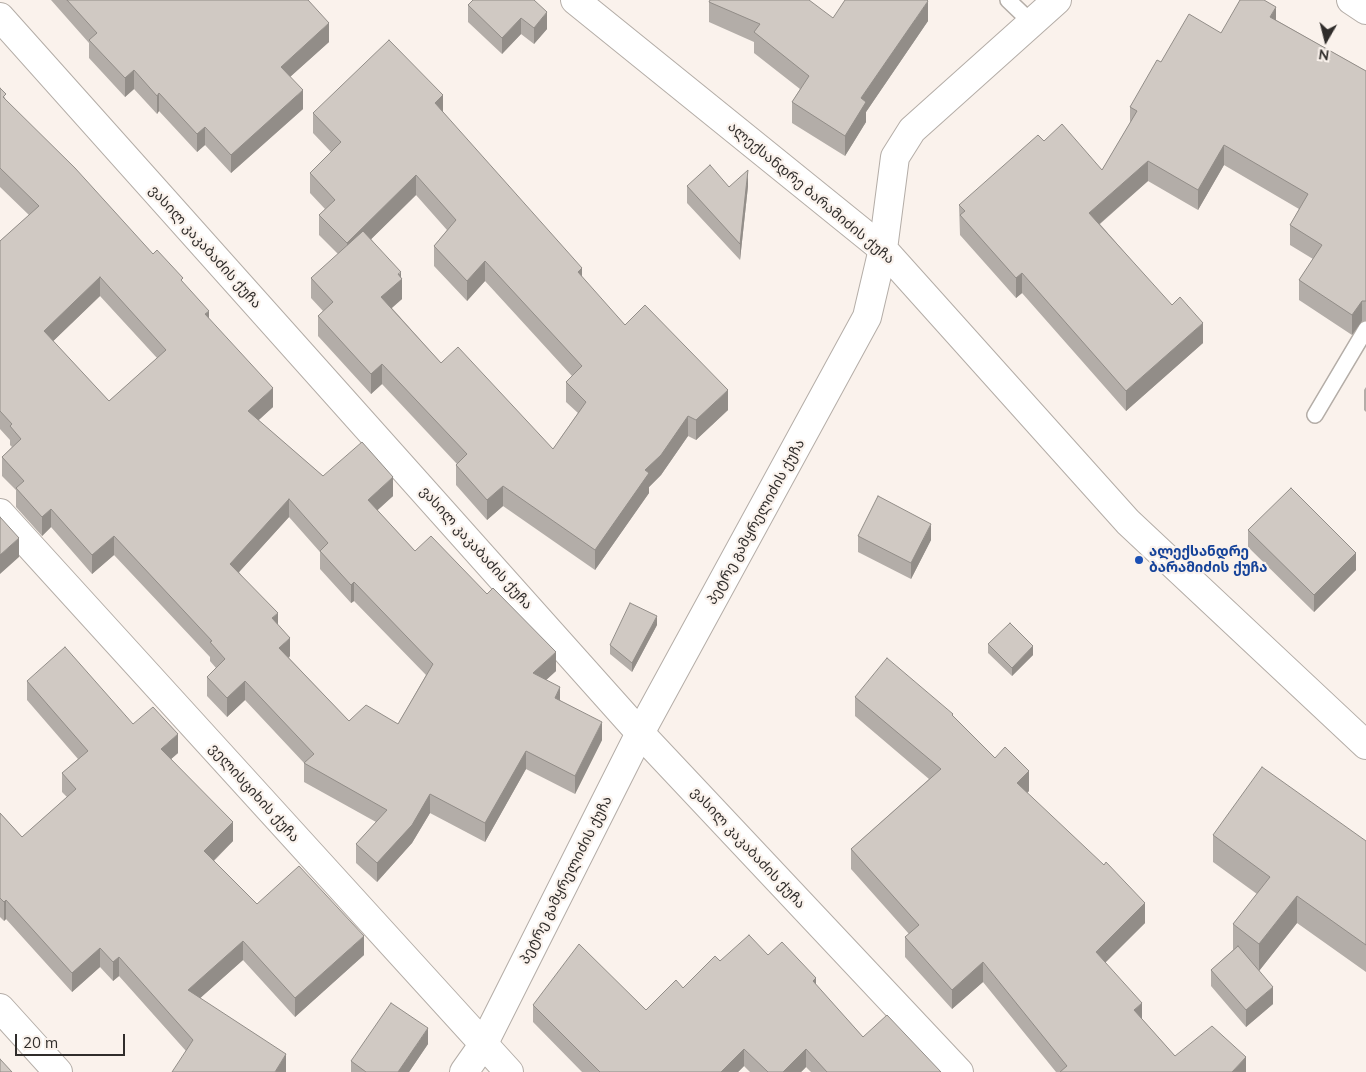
<!DOCTYPE html>
<html>
<head>
<meta charset="utf-8">
<style>
	body { margin:0 }
	#map { position:relative; width:1366px; height:1072px; overflow:hidden; background:#faf2ec; font-family:Mulish,sans-serif }
	canvas { display:block }
	.north { position:absolute; left:1301px; top:15px; width:50px; height:50px; -webkit-text-stroke:4px #faf2ec; paint-order:stroke; rotate:188deg; font-size:14px; font-weight:700; line-height:20px; text-align:center; color:#302d2b }
	.north::after { content:''; display:block; margin:auto; width:18px; height:22px; background:#302d2b; clip-path:polygon(50% 0,100% 100%,50% 72%,0 100%) }
	.scale { position:absolute; left:15px; top:1034px; width:110px; height:22px; box-sizing:border-box; border:2px solid #302d2b; border-top:0; padding-left:6px; font-size:15px; line-height:18px; white-space:nowrap; color:#302d2b; -webkit-text-stroke:4px #faf2ec; paint-order:stroke }
</style>
</head>
<body>
<div id="map">
<canvas width="1366" height="1072"></canvas>
<div class="north">N</div>
<div class="scale">20 m</div>
</div>
<script>
const g = document.querySelector('canvas').getContext('2d');
g.lineJoin = 'round';
function toPath(rows) {
  const path = new Path2D();
  for (const r of rows) {
    path.moveTo(r[0], r[1]);
    for (let i = 2; i < r.length; i += 2) path.lineTo(r[i], r[i + 1]);
  }
  return path;
}
function stroke(path, color, width, dash) {
  g.strokeStyle = color;
  g.lineWidth = width;
  g.lineCap = dash ? 'butt' : 'round';
  g.setLineDash(dash || []);
  g.stroke(path);
}
function fill(path, color) {
  g.fillStyle = color;
  g.fill(path, 'evenodd');
}
function write(font, color, halo, rows, align = 'center') {
  g.font = font + ' Mulish,"Noto Sans Georgian",sans-serif';
  g.lineWidth = 4.5;
  g.setLineDash([]);
  g.textBaseline = 'middle';
  g.strokeStyle = halo;
  g.fillStyle = color;
  for (const [text, x, y, turn = 0] of rows) {
    g.save();
    g.translate(x, y);
    g.rotate((+turn || 0) * Math.PI / 180);
    g.textAlign = isNaN(turn) ? turn : align;
    if (halo) g.strokeText(text, 0, 0);
    g.fillText(text, 0, 0);
    g.restore();
  }
}
const lane = toPath([
	[1008,0,1032,23],
	[1315,415,1366,329]
]);
const street = toPath([
	[575,0,883,249],
	[1351,0,1366,10],
	[0,17,640,733,959,1072],
	[0,513,509,1072],
	[0,1008,58,1072]
]);
const secondary = toPath([
	[883,249,1128,522,1366,745],
	[464,1072,483,1045,640,733,867,317,883,249,895,157,912,130,1057,0]
]);
const wall = toPath([
	[51,0,308,0,329,42,290,77,303,109,231,173,205,145,197,152,159,111,157,114,134,89,125,97,89,58,89,43],
	[534,0,547,29,534,44,521,34,502,54,468,22,468,5],
	[709,2,833,18,928,21,866,112,866,122,845,156,792,123,792,102,800,89,754,53,754,42,709,22],
	[1276,20,1366,71,1366,321,1362,321,1352,335,1299,300,1299,280,1313,259,1290,245,1290,225,1299,209,1224,165,1198,210,1148,181,1100,224,1203,343,1126,411,1022,293,1016,298,960,235,959,205,1044,141,1102,170,1130,123,1130,107,1161,62,1221,33],
	[0,88,6,100,153,254,183,283,273,407,258,420,323,476,393,496,377,510,415,551,556,671,546,680,560,700,602,740,575,794,526,769,485,842,430,813,412,843,377,882,356,863,356,844,376,822,304,782,304,763,245,700,227,717,207,696,207,677,216,668,210,661,210,657,114,555,92,574,51,527,42,536,16,507,16,490,2,476,2,457,12,447,10,445,10,440,0,429,0,241,29,215,0,187],
	[100,296,157,358,109,401,53,341],
	[289,517,320,552,320,569,351,603,354,601,426,675,398,724,349,721,289,658,290,656,278,625,239,572],
	[443,112,582,278,625,325,728,410,696,440,688,436,661,475,649,487,649,493,595,570,503,506,487,520,456,485,456,465,457,464,382,384,371,394,318,336,318,316,323,311,311,298,311,278,338,254,319,235,319,215,325,209,310,193,310,173,331,152,313,133,313,113],
	[416,195,447,230,434,246,434,266,467,301,485,281,572,376,566,382,566,402,578,413,553,449,441,363,392,308,402,299,401,277,371,239],
	[687,186,748,186,740,260,687,203],
	[1366,387,1366,412,1364,410,1364,390],
	[1248,530,1356,570,1314,612,1248,547],
	[858,536,931,540,911,579,858,552],
	[657,625,632,672,610,654,610,645],
	[988,644,1033,655,1012,676,988,653],
	[27,681,133,724,178,753,171,759,233,841,214,861,257,904,364,955,295,1017,243,960,200,998,286,1072,186,1051,119,976,113,981,100,967,72,992,6,919,4,921,0,917,0,813,22,837,67,797,62,792,62,773,78,759,27,700],
	[855,697,953,717,1029,791,1027,793,1145,923,1105,962,1142,1019,1175,1056,1246,1072,1056,1072,983,982,952,1009,905,957,905,937,909,934,851,869,851,849,929,779,855,716],
	[1213,835,1366,841,1366,972,1297,923,1259,971,1273,1004,1246,1027,1211,986,1211,970,1233,950,1233,924,1257,894,1213,862],
	[768,955,816,985,863,1037,941,1072,811,1072,806,1067,801,1072,750,1072,744,1066,738,1072,582,1072,533,1022,533,1005,646,1010,683,988,720,961],
	[428,1044,409,1072,351,1072,351,1061]
]);
const shadedWall = toPath([
	[928,1,928,21,866,112,866,122,845,156,845,136,861,98],
	[1276,7,1276,27,1270,17],
	[547,12,547,29,534,44,534,28],
	[521,18,521,34,502,54,502,38],
	[329,23,329,42,281,85,281,67],
	[134,70,134,89,125,97,125,78],
	[303,90,303,109,231,173,231,155],
	[159,93,159,111,157,114,157,96],
	[443,95,443,115,435,103],
	[205,127,205,145,197,152,197,134],
	[1224,145,1224,165,1198,210,1198,190],
	[1148,161,1148,181,1089,233,1089,213],
	[748,170,748,186,740,260,740,244],
	[416,175,416,195,347,263,347,243],
	[485,261,485,281,467,301,467,281],
	[582,268,582,288,578,272],
	[401,272,401,280,402,279,402,299,381,317,381,297],
	[1022,273,1022,293,1016,298,1016,278],
	[100,277,100,296,44,350,44,331],
	[1362,301,1362,321,1352,335,1352,315],
	[209,311,209,330,205,314],
	[1203,323,1203,343,1126,411,1126,391],
	[382,364,382,384,371,394,371,374],
	[273,388,273,407,248,430,248,411],
	[728,390,728,410,696,440,696,420],
	[688,416,688,436,661,475,649,487,649,493,595,570,595,550,645,470],
	[393,477,393,496,368,519,368,500],
	[503,486,503,506,487,520,487,500],
	[289,499,289,517,230,582,230,564],
	[51,509,51,527,42,536,42,517],
	[931,524,931,540,911,579,911,563],
	[114,536,114,555,92,574,92,555],
	[19,538,19,557,0,574,0,555],
	[1356,553,1356,570,1314,612,1314,595],
	[354,582,354,601,351,603,351,585],
	[278,613,278,631,272,618],
	[657,616,657,625,632,672,632,663],
	[290,638,290,656,279,666,279,648],
	[1033,646,1033,655,1012,676,1012,668],
	[556,652,556,671,533,692,533,673],
	[245,681,245,700,227,717,227,698],
	[560,687,560,706,555,698],
	[602,722,602,740,575,794,575,776],
	[178,734,178,753,161,768,161,749],
	[526,751,526,769,485,842,485,823],
	[1029,771,1029,791,1017,803,1017,783],
	[430,794,430,813,412,843,377,882,377,863],
	[233,822,233,841,204,870,204,851],
	[1297,896,1297,923,1259,971,1259,944],
	[6,900,6,919,4,921,4,902],
	[1145,903,1145,923,1096,972,1096,952],
	[364,936,364,955,295,1017,295,998],
	[243,941,243,960,188,1009,188,990],
	[100,948,100,967,72,992,72,973],
	[119,957,119,976,113,981,113,962],
	[983,962,983,982,952,1009,952,990],
	[816,978,816,995,813,981],
	[1273,987,1273,1004,1246,1027,1246,1010],
	[1142,1003,1142,1023,1134,1010],
	[428,1028,428,1044,409,1072,398,1072],
	[744,1049,744,1066,738,1072,721,1072],
	[806,1049,806,1067,801,1072,783,1072],
	[286,1054,286,1072,275,1072],
	[1246,1057,1246,1072,1232,1072]
]);
const building = toPath([
	[67,0,308,0,329,23,281,67,303,90,231,155,205,127,197,134,159,93,157,96,134,70,125,78,89,40,97,33,67,0],
	[473,0,534,0,547,12,534,28,521,18,502,38,468,5,473,0],
	[710,0,809,0,833,18,845,0,927,0,928,1,861,98,866,102,845,136,792,102,809,76,754,32,760,24,709,2,710,0],
	[1240,0,1264,0,1276,7,1270,17,1366,71,1366,301,1362,301,1352,315,1299,280,1322,245,1290,225,1308,194,1224,145,1198,190,1148,161,1089,213,1172,305,1180,297,1203,323,1126,391,1022,273,1016,278,960,215,965,211,959,205,1038,135,1044,141,1062,124,1102,170,1137,111,1130,107,1157,60,1161,62,1189,14,1221,33,1240,0],
	[389,40,443,95,435,103,582,268,578,272,625,325,645,305,728,390,696,420,688,416,661,455,645,470,649,473,595,550,503,486,487,500,456,465,467,454,382,364,371,374,318,316,333,302,311,278,363,231,401,272,398,274,402,279,381,297,441,363,458,347,553,449,586,402,566,382,582,366,485,261,467,281,434,246,456,220,416,175,347,243,319,215,335,200,310,173,341,142,313,113,389,40],
	[0,88,6,94,3,97,75,168,153,254,157,250,183,278,181,280,209,311,205,314,273,388,248,411,323,476,362,442,393,477,368,500,415,551,431,536,487,594,493,588,556,652,533,673,560,687,555,698,602,722,575,776,526,751,485,823,430,794,412,825,377,863,356,844,387,810,304,763,314,754,245,681,227,698,207,677,225,659,210,642,212,641,114,536,92,555,51,509,42,517,16,488,24,481,2,457,21,439,10,426,12,424,0,411,0,241,39,206,0,168,0,88],
	[100,277,166,350,109,401,44,331,100,277],
	[289,499,328,543,320,551,351,585,354,582,433,664,398,724,366,705,349,721,279,648,290,638,272,618,278,613,230,564,289,499],
	[710,165,729,187,748,170,740,244,687,186,710,165],
	[1291,488,1356,553,1314,595,1248,530,1291,488],
	[878,496,931,524,911,563,858,536,878,496],
	[0,517,19,538,0,555,0,517],
	[630,603,657,616,632,663,610,645,630,603],
	[1010,623,1033,646,1012,668,988,644,1010,623],
	[65,647,133,724,153,707,178,734,161,749,233,822,204,851,257,904,299,866,364,936,295,998,243,941,188,990,286,1054,275,1072,172,1072,193,1040,119,957,113,962,100,948,72,973,6,900,4,902,0,898,0,813,22,837,76,789,62,773,88,751,27,681,65,647],
	[887,658,953,714,952,715,995,758,1005,747,1029,771,1017,783,1104,865,1106,862,1145,903,1096,952,1142,1003,1134,1010,1175,1056,1212,1026,1246,1057,1232,1072,1060,1072,1067,1066,983,962,952,990,905,937,919,925,851,849,941,769,855,697,887,658],
	[1262,767,1366,841,1366,945,1297,896,1259,944,1233,924,1270,877,1213,835,1262,767],
	[749,935,768,955,782,942,816,978,813,981,863,1037,887,1015,941,1072,827,1072,806,1049,783,1072,768,1072,744,1049,721,1072,600,1072,533,1005,579,944,646,1010,676,980,683,988,715,956,720,961,749,935],
	[1238,946,1273,987,1246,1010,1211,970,1238,946],
	[391,1003,428,1028,398,1072,366,1072,351,1061,391,1003],
	[0,1059,12,1072,0,1072,0,1059]
]);
const markers = [
	[1139,560,5,"#1a4fb4"]
];
const streetNames = [
	["ალექსანდრე ბარამიძის ქუჩა",811,193,40],
	["ვასილ კაკაბაძის ქუჩა",205,247,48],
	["პეტრე გამყრელიძის ქუჩა",756,522,-61],
	["ვასილ კაკაბაძის ქუჩა",476,548,48],
	["ველისციხის ქუჩა",254,793,48],
	["ვასილ კაკაბაძის ქუჩა",748,848,47],
	["პეტრე გამყრელიძის ქუჩა",566,880,-63]
];
const transitNames = [
	["ალექსანდრე",1149,552],
	["ბარამიძის ქუჩა",1149,568]
];
stroke(lane, '#b4ada7', 18);
stroke(street, '#b4ada7', 30);
stroke(secondary, '#b4ada7', 30);
stroke(lane, '#fff', 15);
stroke(street, '#fff', 28);
stroke(secondary, '#fff', 28);
fill(wall, '#b3ada8');
fill(shadedWall, '#928d88');
fill(building, '#d0c9c3');
stroke(building, '#928d88', 1);
for (const [x, y, r, color] of markers) {
  const dot = new Path2D();
  dot.arc(x, y, r, 0, 2 * Math.PI);
  g.fillStyle = color;
  g.fill(dot);
  stroke(dot, '#faf2ec', 2);
}
write('14px', '#302d2b', '#faf2ec', streetNames);
write('bold 14px', '#164399', '#faf2ec', transitNames, 'left');
</script>
</body>
</html>
